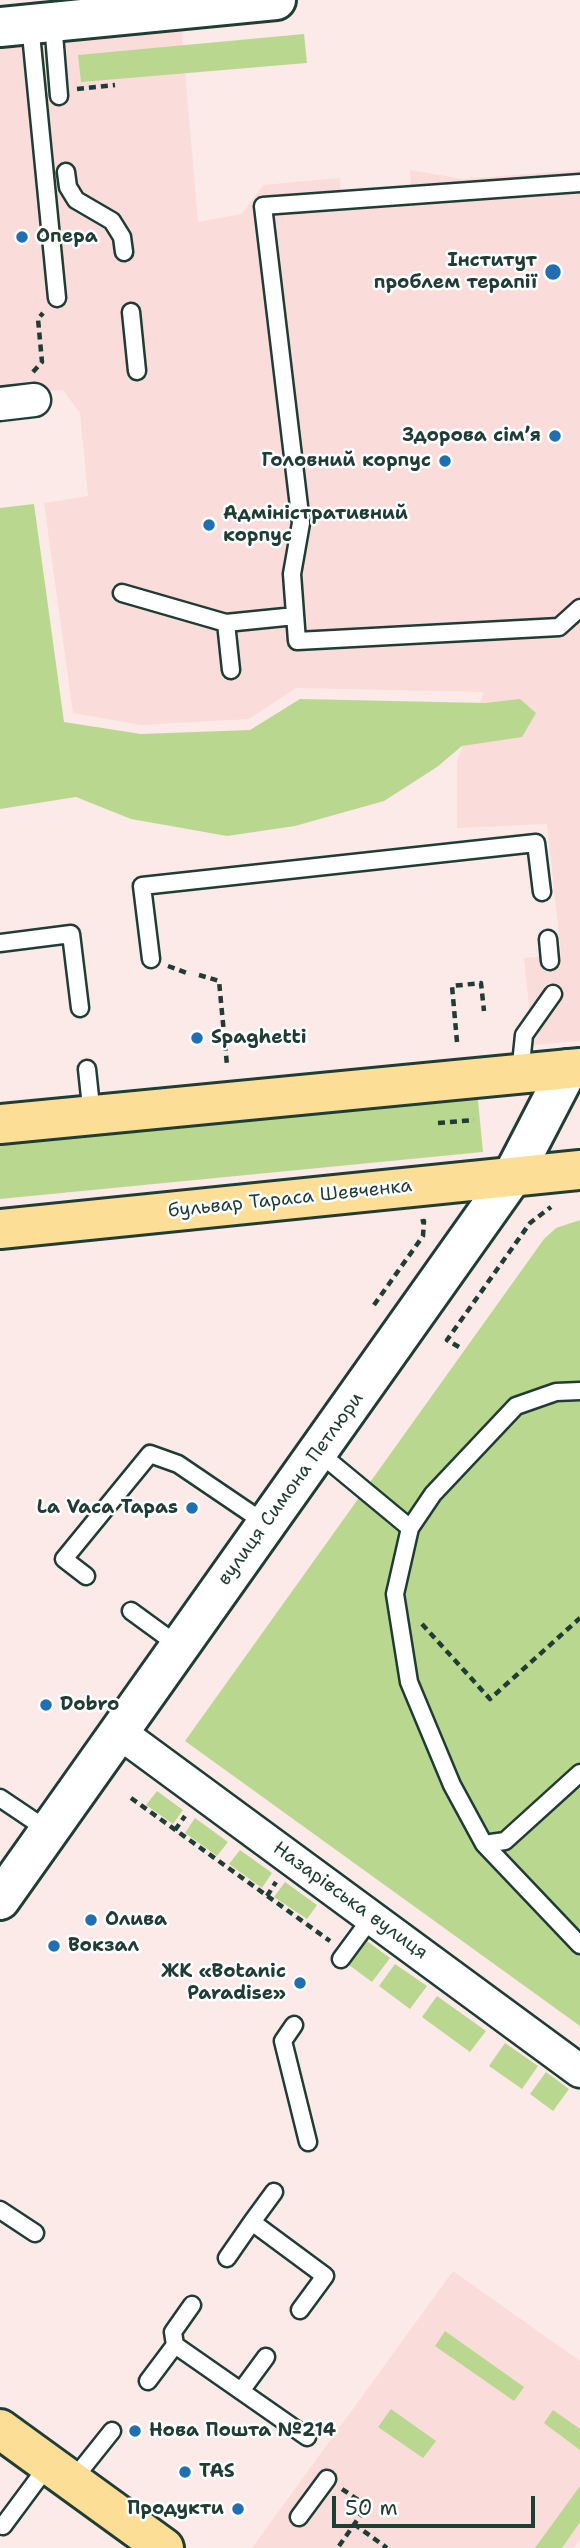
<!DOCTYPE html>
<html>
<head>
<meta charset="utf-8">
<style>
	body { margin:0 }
	#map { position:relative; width:580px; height:2548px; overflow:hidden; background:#fceae9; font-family:"Shantell Sans",sans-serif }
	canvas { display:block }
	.scale { position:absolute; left:332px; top:2496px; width:203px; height:32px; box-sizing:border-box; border:4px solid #1f3d34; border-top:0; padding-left:9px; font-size:21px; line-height:24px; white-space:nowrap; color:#1f3d34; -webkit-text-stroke:5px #fff; paint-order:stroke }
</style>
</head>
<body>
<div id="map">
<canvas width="580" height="2548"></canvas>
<div class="scale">50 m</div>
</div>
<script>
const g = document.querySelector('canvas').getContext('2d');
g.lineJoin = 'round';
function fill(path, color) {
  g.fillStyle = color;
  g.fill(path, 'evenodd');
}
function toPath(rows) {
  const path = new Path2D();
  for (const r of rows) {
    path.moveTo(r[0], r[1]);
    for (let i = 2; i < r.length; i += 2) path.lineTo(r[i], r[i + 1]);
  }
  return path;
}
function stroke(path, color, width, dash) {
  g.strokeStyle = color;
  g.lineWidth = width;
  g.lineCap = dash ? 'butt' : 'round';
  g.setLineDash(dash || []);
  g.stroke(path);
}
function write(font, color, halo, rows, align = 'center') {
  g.font = font + ' "Shantell Sans",sans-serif';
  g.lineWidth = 5;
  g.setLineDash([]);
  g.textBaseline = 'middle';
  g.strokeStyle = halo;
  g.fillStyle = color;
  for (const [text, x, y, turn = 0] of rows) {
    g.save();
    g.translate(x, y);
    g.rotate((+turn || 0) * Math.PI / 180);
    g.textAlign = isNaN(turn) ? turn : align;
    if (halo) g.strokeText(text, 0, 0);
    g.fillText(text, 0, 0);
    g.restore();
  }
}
const built = toPath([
	[181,24,198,222,242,214,263,185,340,178,341,194,411,188,410,170,463,179,580,170,580,1041,533,1045,524,958,561,954,547,824,457,828,457,761,484,692,296,688,249,719,141,725,73,713,44,503,88,496,80,413,63,390,0,396,0,40],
	[453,2271,580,2361,580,2539,574,2548,252,2548]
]);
const green = toPath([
	[304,34,307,63,81,82,78,55],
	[34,504,64,722,141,734,250,730,300,699,485,703,520,699,536,713,522,737,462,746,437,767,384,801,295,826,227,836,131,819,76,797,0,809,0,508],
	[477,1090,483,1152,0,1199,0,1139],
	[580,1220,580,2026,185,1741,544,1239,556,1228],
	[157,1791,183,1810,173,1824,146,1805],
	[195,1818,228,1842,217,1856,185,1833],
	[240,1850,272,1873,262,1888,229,1864],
	[285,1882,317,1905,307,1919,274,1897],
	[367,1941,390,1958,372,1982,349,1965],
	[395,1964,427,1986,410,2009,379,1986],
	[437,1996,486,2031,470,2052,422,2017],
	[505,2043,538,2066,522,2089,489,2066],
	[546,2072,569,2089,553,2111,530,2094],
	[445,2331,524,2387,514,2401,435,2346],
	[391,2409,436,2441,423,2458,378,2427],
	[553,2410,580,2429,580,2450,544,2423],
	[580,2486,580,2522,562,2548,535,2548]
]);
const path = toPath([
	[77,89,115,85],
	[33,372,42,362,38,319,43,313],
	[168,966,187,973],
	[199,975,219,981,227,1065],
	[457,1042,452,986,481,983,484,1011],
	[438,1123,474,1120],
	[374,1305,423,1236,424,1221,419,1222],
	[459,1347,447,1340,530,1223,551,1207],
	[422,1624,490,1699,580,1618],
	[131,1798,330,1941],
	[175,1830,185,1816],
	[267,1896,276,1882],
	[354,2524,387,2548],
	[339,2546,367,2506,342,2489]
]);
const service = toPath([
	[53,22,59,96],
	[30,24,57,298],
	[66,172,68,187,76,200,112,221,122,237,124,252],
	[580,183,263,206,301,523,292,574,297,641,559,627,580,608],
	[131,312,137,371],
	[122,593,226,623,295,616],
	[226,623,231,670],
	[548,939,550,961],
	[0,943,71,934,80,1008],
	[151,959,142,886,536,843,542,892],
	[87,1069,92,1116],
	[520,1074,524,1035,553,994],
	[317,1451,410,1528,395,1594,409,1682,452,1785,484,1844,505,1841,580,1773],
	[410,1528,433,1494,516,1406,556,1392,580,1391],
	[86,1576,64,1559,150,1454,178,1464,265,1523],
	[131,1611,179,1646],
	[0,1798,49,1831],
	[484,1844,580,1945],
	[341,1959,372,1917],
	[294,2025,283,2041,308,2142],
	[0,2210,35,2233],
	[252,2222,274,2192],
	[227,2258,252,2222,325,2276,300,2310],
	[175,2345,307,2437],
	[148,2381,175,2345,173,2332,192,2305],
	[241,2391,266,2357],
	[72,2481,112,2431],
	[299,2517,327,2479],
	[3,2526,49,2464]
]);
const minor = toPath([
	[0,404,34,400],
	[119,1732,580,2071]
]);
const tertiary = toPath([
	[0,27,276,0]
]);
const secondary = toPath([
	[0,1900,512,1177,568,1069]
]);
const primary = toPath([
	[0,1124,580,1068],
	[0,1229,580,1170],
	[0,2429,164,2548]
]);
const markers = [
	[22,237,7,"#1f6fb2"],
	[553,272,9,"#1f6fb2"],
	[555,436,7,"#1f6fb2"],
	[445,461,7,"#1f6fb2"],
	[209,525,7,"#1f6fb2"],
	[197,1038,7,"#1f6fb2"],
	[192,1508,7,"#1f6fb2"],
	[46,1705,7,"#1f6fb2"],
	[91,1920,7,"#1f6fb2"],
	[54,1946,7,"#1f6fb2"],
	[300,1983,7,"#1f6fb2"],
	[135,2431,7,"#1f6fb2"],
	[185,2472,7,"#1f6fb2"],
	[238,2509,7,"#1f6fb2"]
];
const poiNames = [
	["Опера",36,237],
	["Інститут",537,261,"right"],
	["проблем терапії",537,283,"right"],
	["Здорова сімʼя",541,436,"right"],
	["Головний корпус",431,461,"right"],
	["Адміністративний",223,514],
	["корпус",223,536],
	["Spaghetti",211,1038],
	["La Vaca Tapas",178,1508,"right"],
	["Dobro",60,1705],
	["Олива",105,1920],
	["Вокзал",68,1946],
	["ЖК «Botanic",286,1972,"right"],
	["Paradise»",286,1994,"right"],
	["Нова Пошта №214",149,2431],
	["TAS",199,2472],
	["Продукти",224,2509,"right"]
];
const streetNames = [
	["бульвар Тараса Шевченка",290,1199,-6],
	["вулиця Симона Петлюри",291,1489,-54],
	["Назарівська вулиця",350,1901,36]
];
fill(built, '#fadcda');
fill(green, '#bad790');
stroke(service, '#1f3d34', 21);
stroke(minor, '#1f3d34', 37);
stroke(tertiary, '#1f3d34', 44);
stroke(secondary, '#1f3d34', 44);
stroke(primary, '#1f3d34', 44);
stroke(path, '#1f3d34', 4.5, [7, 5]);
stroke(service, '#fff', 16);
stroke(minor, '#fff', 32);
stroke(tertiary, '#fff', 38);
stroke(secondary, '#fff', 38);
stroke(primary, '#fdde96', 38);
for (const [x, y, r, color] of markers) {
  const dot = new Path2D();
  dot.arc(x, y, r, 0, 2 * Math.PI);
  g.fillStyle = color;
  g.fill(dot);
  stroke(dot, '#fff', 2.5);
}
write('bold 19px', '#1f3d34', '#fff', poiNames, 'left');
write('19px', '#1f3d34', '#fff', streetNames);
</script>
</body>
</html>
